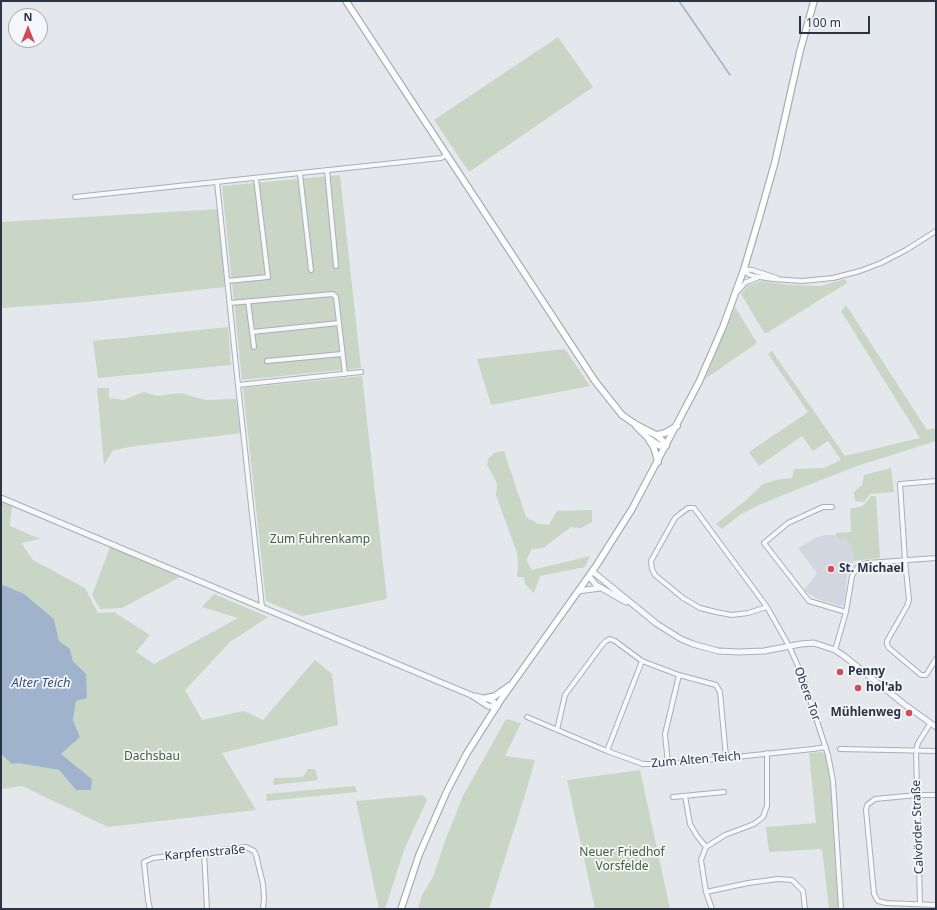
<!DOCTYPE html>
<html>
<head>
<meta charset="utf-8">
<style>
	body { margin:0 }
	#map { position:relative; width:937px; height:910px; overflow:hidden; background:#e4e7ec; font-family:"Noto Sans",sans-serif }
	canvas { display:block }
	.frame { position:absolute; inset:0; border:2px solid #2b3445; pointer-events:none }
	.north { position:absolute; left:8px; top:8px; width:40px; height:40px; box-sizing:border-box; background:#f4f6f9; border:1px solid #a4a8b1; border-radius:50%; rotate:0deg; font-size:11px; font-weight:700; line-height:16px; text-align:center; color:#2b3445 }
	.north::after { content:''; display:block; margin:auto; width:14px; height:18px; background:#d1495b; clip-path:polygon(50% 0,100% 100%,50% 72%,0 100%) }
	.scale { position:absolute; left:799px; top:16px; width:71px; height:18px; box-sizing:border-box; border:2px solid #2b3445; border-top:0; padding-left:5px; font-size:12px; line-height:14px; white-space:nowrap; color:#2b3445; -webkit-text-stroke:3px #f4f6f9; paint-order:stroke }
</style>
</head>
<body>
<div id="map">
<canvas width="937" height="910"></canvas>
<div class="frame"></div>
<div class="north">N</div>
<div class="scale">100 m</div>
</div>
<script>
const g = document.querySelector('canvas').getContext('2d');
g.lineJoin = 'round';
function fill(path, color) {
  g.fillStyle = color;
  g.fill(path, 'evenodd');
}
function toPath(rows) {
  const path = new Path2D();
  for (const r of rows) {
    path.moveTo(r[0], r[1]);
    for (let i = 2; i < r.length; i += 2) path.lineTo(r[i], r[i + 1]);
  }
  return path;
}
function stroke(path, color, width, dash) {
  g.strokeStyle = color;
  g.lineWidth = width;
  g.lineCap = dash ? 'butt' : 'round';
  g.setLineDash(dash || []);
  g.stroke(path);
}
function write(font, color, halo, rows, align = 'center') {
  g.font = font + ' "Noto Sans",sans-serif';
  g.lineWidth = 3.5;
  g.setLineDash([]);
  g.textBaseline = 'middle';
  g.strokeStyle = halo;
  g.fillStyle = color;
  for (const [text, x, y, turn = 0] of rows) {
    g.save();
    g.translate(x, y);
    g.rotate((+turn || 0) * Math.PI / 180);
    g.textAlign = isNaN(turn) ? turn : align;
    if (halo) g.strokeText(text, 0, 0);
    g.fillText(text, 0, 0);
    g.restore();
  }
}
const built = toPath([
	[826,535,836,535,837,538,845,538,853,549,854,561,848,566,844,604,841,606,817,599,804,590,817,573,798,548,817,537]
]);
const green = toPath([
	[558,37,593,87,469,172,434,120],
	[340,175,361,368,242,380,222,186],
	[220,209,225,287,87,302,1,308,1,222],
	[845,279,847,283,765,334,741,294,748,285,761,281,789,285,821,286],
	[846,305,927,430,936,428,936,441,857,466,798,489,759,505,740,515,722,529,716,524,746,500,763,484,776,480,792,478,794,469,824,468,841,460,828,441,813,451,802,436,759,466,749,452,808,412,768,354,772,351,845,456,920,438,841,311],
	[735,307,757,343,705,379],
	[228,327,231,365,98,378,93,341],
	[565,349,590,386,491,405,477,359],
	[362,376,387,599,302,616,266,601,243,388],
	[97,388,109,388,109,398,124,400,144,392,158,396,180,393,206,400,236,399,241,433,136,446,113,450,104,465],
	[504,451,526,517,539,524,549,525,557,511,592,510,592,522,581,528,571,527,543,548,532,549,526,560,532,570,590,556,585,567,540,576,534,593,525,584,524,577,517,577,518,566,517,553,496,495,497,483,487,465,488,459,494,453],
	[891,468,894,492,870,494,864,502,855,501,854,492,862,485,864,475],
	[871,496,876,496,880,558,854,561,853,549,845,538,837,538,836,533,851,532,850,509,863,506],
	[1,499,12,504,10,526,40,539,21,543,33,560,85,588,98,613,114,612,150,635,136,652,154,664,238,618,202,607,214,594,268,617,230,642,185,690,202,720,244,711,263,720,315,660,332,674,338,725,222,753,256,810,108,827,22,786,1,789,1,754,12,764,17,763,59,770,76,790,92,779,61,754,80,737,73,720,76,701,86,674,73,661,70,649,59,641,54,619,24,595,1,584],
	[110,547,180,577,122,608,100,609,92,595],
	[506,719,521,723,505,756,535,760,528,785,489,909,418,909,422,895,433,877,445,841,463,796],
	[822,752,828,755,833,781,842,909,829,909,822,849,769,852,766,827,816,823,809,753],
	[308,769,315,769,318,780,273,785,274,778,303,777],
	[640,770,670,909,595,909,567,780],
	[355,786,357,792,267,801,266,794],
	[423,795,427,800,404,850,385,909,379,909,356,801]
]);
const water = toPath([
	[1,584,24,594,54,619,59,641,70,649,73,661,86,674,87,698,76,701,73,720,80,737,61,754,92,779,91,790,76,790,59,770,17,763,12,764,1,754]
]);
const stream = toPath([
	[679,1,730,75]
]);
const minor = toPath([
	[327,170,336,266],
	[300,174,311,270],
	[217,182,238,385,361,372],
	[75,197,441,158,447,155],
	[744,269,748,274,753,276,773,279,802,281,833,278,860,271,881,263,906,250,936,231],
	[744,269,752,270,777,278],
	[227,281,268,277,256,178],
	[737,292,746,282,757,278],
	[248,301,254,347],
	[230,303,333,294,336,297,345,374],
	[252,332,339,323],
	[267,361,342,354],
	[238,385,262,607],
	[936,481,900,484,905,560,909,600,907,606,887,641,887,644,889,648,921,675,926,675,936,659],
	[832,507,823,507,788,523,764,543,809,601,846,612],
	[767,607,748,613,732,615,716,612,700,608,683,598,655,575,652,569,651,561,675,518,680,514,688,508,694,508,767,607,789,646,802,675,828,755,833,781,841,909],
	[835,650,846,612,852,576,857,568,861,565,868,563,936,558],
	[527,717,607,751,643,764,668,764,813,749,826,747],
	[557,730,565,695,602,645,606,641,610,639,615,641,642,661,679,675,716,685,720,692,726,757],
	[840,749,936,751],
	[607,751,642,661],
	[668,764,665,734,679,675],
	[936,795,917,795,875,799,867,805,866,810,874,894,878,901,886,903,936,905],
	[685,796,690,824,697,836,706,847],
	[673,797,724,792],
	[204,852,207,909],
	[706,892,748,883,778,879,792,880,803,891,805,909],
	[920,904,916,751,918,743,930,724],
	[150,909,148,900,144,862,153,858,246,847,254,851,256,855,263,884,264,898,263,909],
	[712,909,706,892,701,860,706,847,725,835,754,824,763,817,767,806,767,753]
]);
const tertiary = toPath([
	[1,498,435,680,471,695,488,706,497,707],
	[592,571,657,624,681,639,693,644,718,651,739,652,764,651,801,644,814,643,835,650,844,656,904,704,936,727],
	[589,576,596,585,626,602],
	[578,591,600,588],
	[474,696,488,699,493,701,497,707]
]);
const secondary = toPath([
	[346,1,595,381,622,415,635,424,656,435,662,440,666,446],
	[636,426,648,438,660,446,666,446],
	[656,435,665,433,677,426],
	[649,440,654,448,658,462],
	[486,698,495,696,509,686],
	[401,909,419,855,447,791,467,753,500,701,596,566,632,509,699,382,723,327,744,269,760,215,775,162,800,51,814,1]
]);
const markers = [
	[831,569,4,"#d1495b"],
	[840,672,4,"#d1495b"],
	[858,688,4,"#d1495b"],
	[909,713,4,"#d1495b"]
];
const parkNames = [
	["Zum Fuhrenkamp",320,540],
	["Dachsbau",152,757],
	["Neuer Friedhof",622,853],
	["Vorsfelde",622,867]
];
const poiNames = [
	["St. Michael",839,569],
	["Penny",848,672],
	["hol'ab",866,688],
	["Mühlenweg",901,713,"right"]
];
const streetNames = [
	["Obere Tor",807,694,70],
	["Zum Alten Teich",696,760,-5],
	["Calvörder Straße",918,827,-92],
	["Karpfenstraße",205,853,-5]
];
const waterNames = [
	["Alter Teich",41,683]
];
fill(built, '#d2d6de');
fill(green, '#c9d6c5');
fill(water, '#9fb4cc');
stroke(stream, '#9fb4cc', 1.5);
stroke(minor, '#a9aeb7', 6);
stroke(tertiary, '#a9aeb7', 7);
stroke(secondary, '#a9aeb7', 8);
stroke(minor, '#f7f8fa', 4);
stroke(tertiary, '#f7f8fa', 5);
stroke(secondary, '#fff', 5.5);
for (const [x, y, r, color] of markers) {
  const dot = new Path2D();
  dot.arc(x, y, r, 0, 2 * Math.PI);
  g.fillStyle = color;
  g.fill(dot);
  stroke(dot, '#f4f6f9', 1.5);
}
write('12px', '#3f6138', '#f4f6f9', parkNames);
write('bold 12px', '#2b3445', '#f4f6f9', poiNames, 'left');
write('12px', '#2b3445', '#f4f6f9', streetNames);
write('italic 13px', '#34527a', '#f4f6f9', waterNames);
</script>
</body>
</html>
